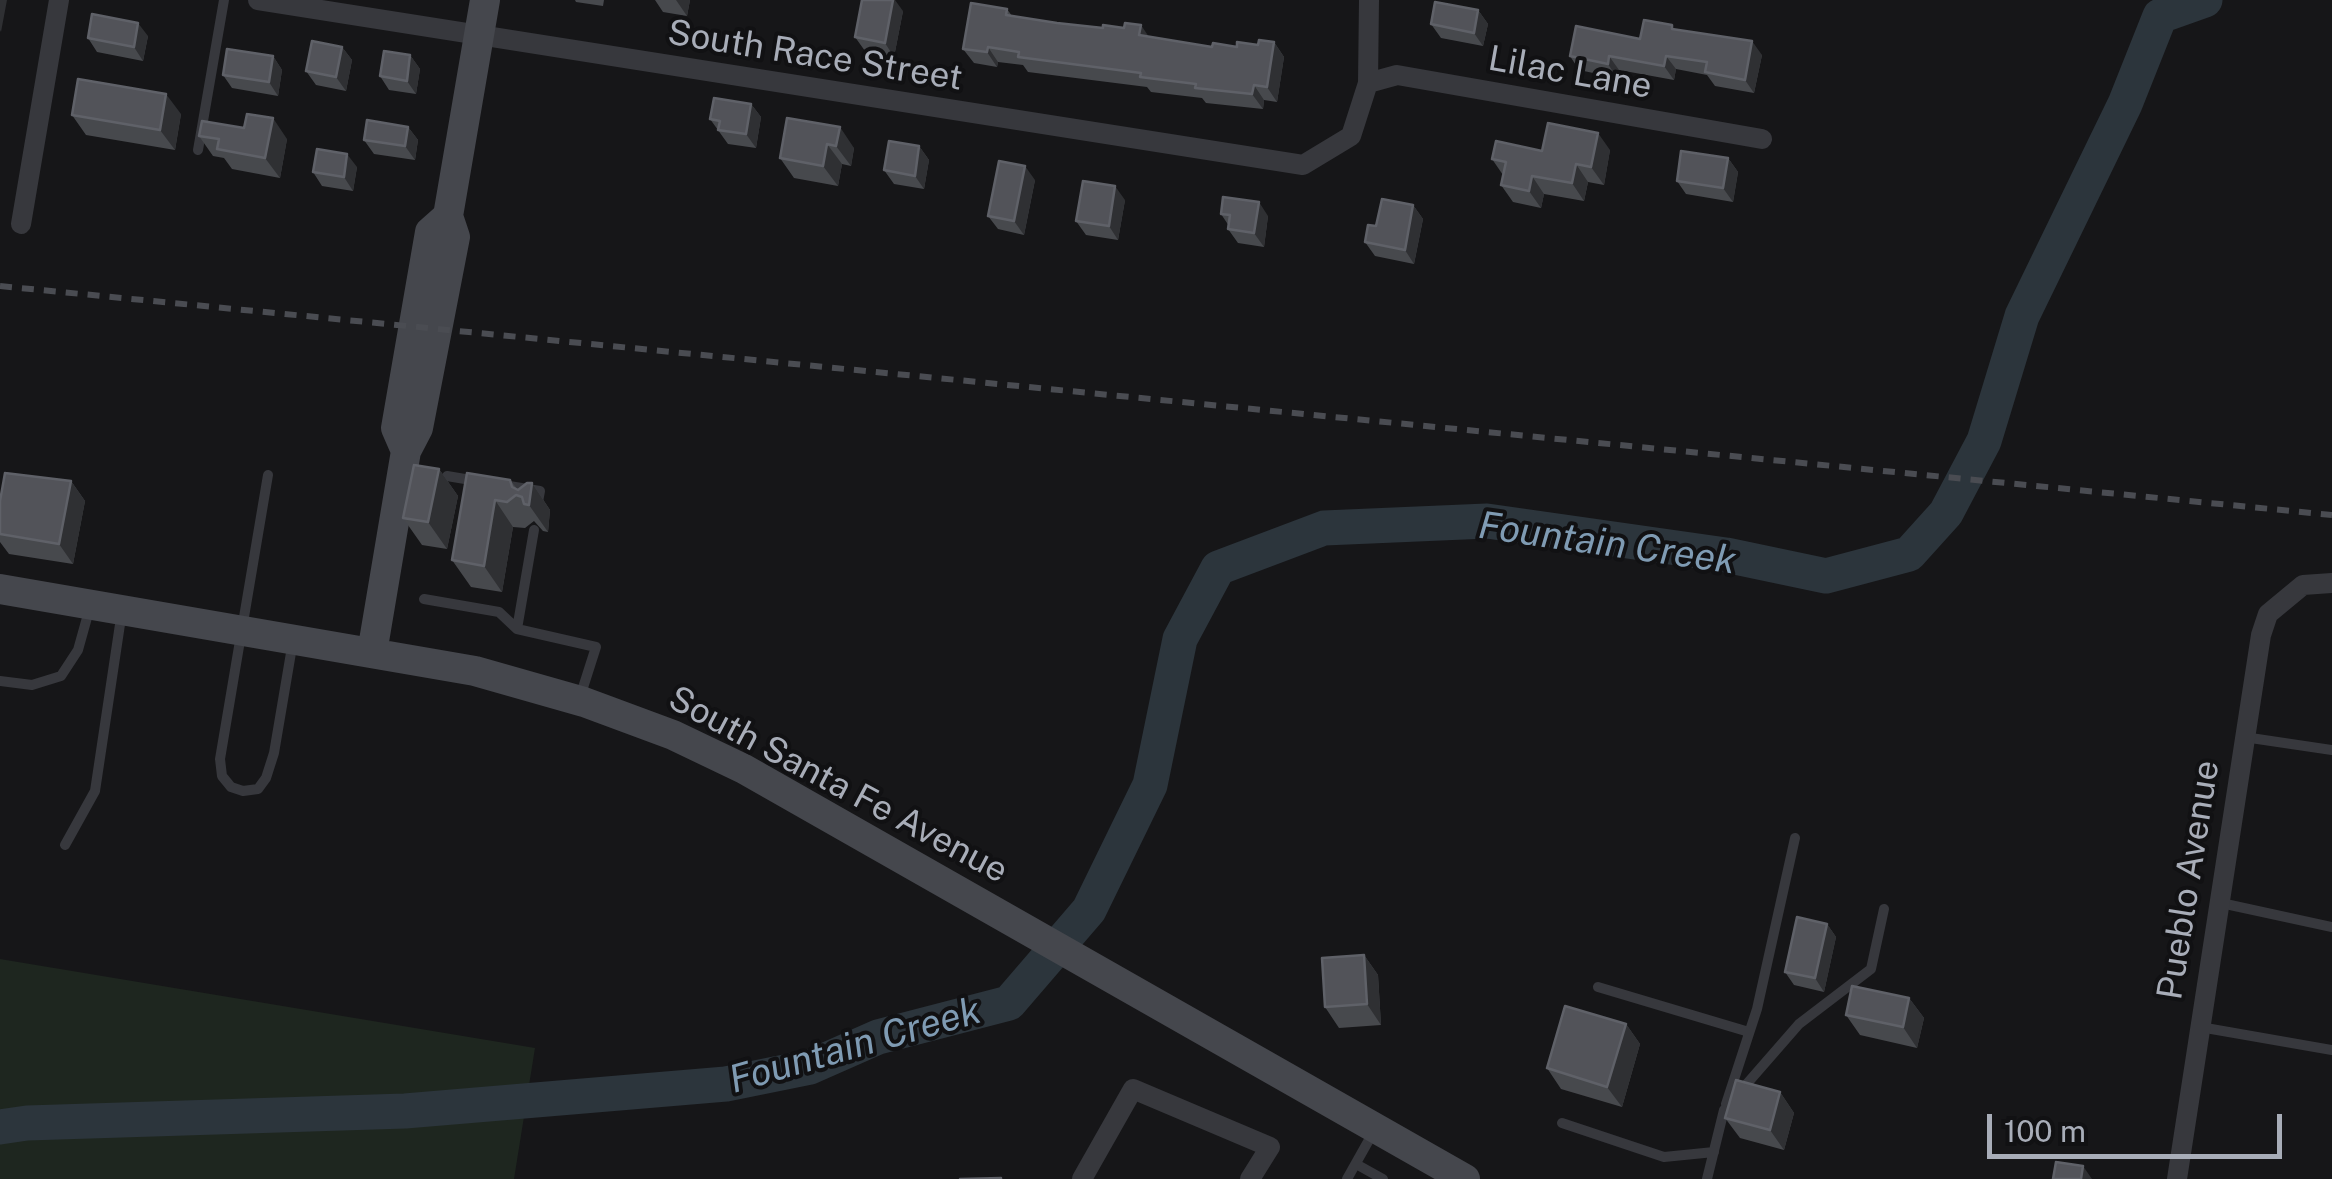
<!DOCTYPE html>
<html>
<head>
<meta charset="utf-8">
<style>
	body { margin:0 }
	#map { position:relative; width:2332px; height:1179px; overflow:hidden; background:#161618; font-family:"Public Sans",sans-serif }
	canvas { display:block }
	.scale { position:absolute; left:1987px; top:1114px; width:295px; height:45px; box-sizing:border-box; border:5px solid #a8adb8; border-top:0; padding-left:12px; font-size:30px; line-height:35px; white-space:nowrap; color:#a8adb8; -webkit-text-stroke:8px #111113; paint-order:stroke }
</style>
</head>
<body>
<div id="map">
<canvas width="2332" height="1179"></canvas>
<div class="scale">100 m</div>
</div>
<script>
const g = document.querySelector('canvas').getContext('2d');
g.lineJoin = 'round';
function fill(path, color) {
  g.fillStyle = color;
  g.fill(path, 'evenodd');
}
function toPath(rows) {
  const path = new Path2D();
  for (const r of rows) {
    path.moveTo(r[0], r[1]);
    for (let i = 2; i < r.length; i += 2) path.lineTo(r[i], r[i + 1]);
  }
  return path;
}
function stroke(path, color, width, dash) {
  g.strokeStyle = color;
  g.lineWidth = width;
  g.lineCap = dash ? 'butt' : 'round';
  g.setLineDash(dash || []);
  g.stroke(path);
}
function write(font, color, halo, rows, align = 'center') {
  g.font = font + ' "Public Sans",sans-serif';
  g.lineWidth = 8;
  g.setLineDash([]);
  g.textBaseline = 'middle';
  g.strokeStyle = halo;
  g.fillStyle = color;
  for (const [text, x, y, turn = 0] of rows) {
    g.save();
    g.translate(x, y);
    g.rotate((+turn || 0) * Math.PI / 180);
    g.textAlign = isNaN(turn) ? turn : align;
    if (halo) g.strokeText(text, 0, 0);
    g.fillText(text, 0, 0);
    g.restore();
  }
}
const green = toPath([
	[0,959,535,1048,514,1179,0,1179]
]);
const river = toPath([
	[0,1127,27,1123,405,1111,726,1084,810,1067,878,1037,1009,1003,1089,910,1150,785,1180,639,1218,568,1324,528,1487,521,1726,555,1826,576,1909,554,1946,513,1984,441,2022,316,2125,104,2160,16,2205,0]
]);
const service = toPath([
	[198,150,224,0],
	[268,475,220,759,222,776,231,787,243,791,258,789,266,778,274,753,293,641],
	[447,476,477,481],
	[503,485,540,491,537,507],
	[424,599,499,612,517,629,596,647,580,697],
	[517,629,534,530],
	[0,681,32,685,61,676,78,650,90,607],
	[2244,737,2332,750],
	[65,845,95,791,122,611],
	[2221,903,2332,927],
	[1598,987,1749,1032],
	[2200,1027,2332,1050],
	[1726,1104,1757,1009,1795,838],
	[1562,1123,1664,1157,1714,1152],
	[1356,1164,1383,1179],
	[1347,1179,1374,1131],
	[1707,1179,1724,1110,1799,1024,1871,969,1884,909]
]);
const minor = toPath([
	[258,0,1303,165,1351,136,1368,83,1369,0],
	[1368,83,1397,75,1762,139],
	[21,224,59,0],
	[1082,1179,1133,1089,1270,1147,1250,1179],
	[2177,1179,2261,635,2268,614,2303,585,2332,583]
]);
const secondary = toPath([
	[406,451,396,428,430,232,448,216],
	[0,589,475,671,584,702,673,735,744,769,1465,1179],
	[372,653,406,451,418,428,455,237,448,216,485,0]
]);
const rail = toPath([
	[0,286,2332,515]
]);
const wall = toPath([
	[575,0,604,0,603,6,576,2],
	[655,0,690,0,687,16,663,12],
	[1007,9,1012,16,1212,47,1237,47,1274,42,1284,57,1277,102,1264,100,1263,109,1206,103,1202,98,1151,92,1147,87,1028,72,1023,65,998,62,997,67,974,63,963,49],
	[1478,10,1488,24,1483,46,1441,38,1431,24],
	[903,11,894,57,865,51,855,37],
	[1676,29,1762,55,1754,93,1715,86,1707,75,1676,69,1674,80,1619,70,1617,78,1579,70,1570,56],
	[148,36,143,61,97,52,88,38],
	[342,47,352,60,346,91,316,85,306,71],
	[410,55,420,69,416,94,389,90,380,76],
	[273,56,282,70,278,96,232,88,223,75],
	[751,104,761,117,756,148,728,144,710,119],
	[181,114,175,150,86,135,72,115],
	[787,118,854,148,851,166,842,164,838,186,794,178,780,158],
	[408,127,418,140,415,160,374,154,364,140],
	[199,136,287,139,280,178,232,169,224,158,213,156],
	[919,146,929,160,924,189,894,184,884,170],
	[1610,150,1604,185,1588,182,1584,201,1544,194,1541,208,1513,202,1501,185,1503,175,1492,159,1542,151],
	[1728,158,1738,172,1733,202,1686,194,1677,181],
	[357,167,353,191,322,186,313,172],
	[1035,180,1024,235,998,229,988,216],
	[1125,200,1118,240,1086,235,1076,221],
	[1413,205,1423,219,1414,264,1375,256,1365,242,1376,226],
	[1221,214,1268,216,1264,247,1238,243,1228,229,1229,226],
	[439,469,458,496,447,549,422,545,403,518],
	[510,480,518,490,532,483,550,510,548,532,543,531,534,521,525,528,513,527,502,592,471,587,452,560],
	[71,481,85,501,73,564,9,554,0,542,0,501],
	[1827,924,1836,937,1824,992,1794,985,1785,972],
	[1364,955,1378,975,1381,1025,1339,1028,1325,1007],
	[1909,998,1924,1018,1917,1048,1860,1035,1846,1015],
	[1626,1024,1640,1044,1622,1107,1561,1089,1547,1068],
	[1780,1092,1794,1113,1784,1150,1740,1138,1725,1118]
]);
const shadedWall = toPath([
	[0,0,7,0,1,32,0,30],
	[676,0,690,0,687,16],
	[893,0,895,0,903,11,894,57,885,43],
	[1478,10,1488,24,1483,46,1474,33],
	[138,23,148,36,143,61,134,47],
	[1141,25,1151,40,1139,35],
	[1752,41,1762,55,1754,93,1745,80],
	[1274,42,1284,57,1277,102,1267,87],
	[342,47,352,60,346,91,336,77],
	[988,47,998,62,997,67,987,52],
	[410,55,420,69,416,94,407,81],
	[273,56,282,70,278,96,269,82],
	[1609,56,1619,70,1617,78,1608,64],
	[1666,56,1676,69,1674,80,1664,66],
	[1254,85,1264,100,1263,109,1252,94],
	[166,94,181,114,175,150,160,130],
	[751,104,761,117,756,148,746,134],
	[273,118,287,139,280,178,265,158],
	[408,127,418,140,415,160,405,146],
	[840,127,854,148,851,166,836,146],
	[1598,133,1610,150,1604,185,1591,167],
	[827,144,842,164,838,186,823,166],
	[919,146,929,160,924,189,915,176],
	[347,154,357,167,353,191,344,177],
	[1728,158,1738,172,1733,202,1723,188],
	[1576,164,1588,182,1584,201,1572,183],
	[1025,166,1035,180,1024,235,1014,221],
	[1532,176,1544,194,1541,208,1529,191],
	[1115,186,1125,200,1118,240,1109,226],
	[1259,202,1268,216,1264,247,1254,233],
	[1413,205,1423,219,1414,264,1405,250],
	[439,469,458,496,447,549,428,522],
	[71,481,85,501,73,564,59,544],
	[532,483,550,510,548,532,529,505],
	[495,500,513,527,502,592,484,566],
	[1827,924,1836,937,1824,992,1815,978],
	[1364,955,1378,975,1381,1025,1367,1004],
	[1909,998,1924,1018,1917,1048,1903,1027],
	[1626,1024,1640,1044,1622,1107,1607,1087],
	[1780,1092,1794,1113,1784,1150,1770,1130],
	[2083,1166,2092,1179,2081,1179]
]);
const building = toPath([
	[862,0,893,0,885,43,855,37,862,0],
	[1435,2,1478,10,1474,33,1431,24,1435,2],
	[971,3,1007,9,1006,15,1057,23,1103,28,1103,25,1124,28,1125,23,1141,25,1139,35,1212,47,1213,43,1237,47,1237,42,1258,45,1259,40,1274,42,1267,87,1254,85,1252,94,1195,88,1196,84,1140,77,1141,73,1018,57,1019,52,988,47,987,52,963,49,971,3],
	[92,14,138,23,134,47,88,38,92,14],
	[1644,20,1672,25,1672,29,1752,41,1745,80,1705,72,1707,62,1666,56,1664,66,1609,56,1608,64,1570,56,1576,26,1640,39,1644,20],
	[312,41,342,47,336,77,306,71,312,41],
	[227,49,273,56,269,82,223,75,227,49],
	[384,51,410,55,407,81,380,76,384,51],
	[78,79,166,94,160,130,72,115,78,79],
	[714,98,751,104,746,134,718,130,720,121,710,119,714,98],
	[247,114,273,118,265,158,217,149,219,139,199,136,202,121,244,128,247,114],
	[787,118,840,127,836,146,827,144,823,166,780,158,787,118],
	[367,120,408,127,405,146,364,140,367,120],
	[1548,123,1598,133,1591,167,1576,164,1572,183,1532,176,1529,191,1501,185,1506,162,1492,159,1496,141,1542,151,1548,123],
	[889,141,919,146,915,176,884,170,889,141],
	[317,149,347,154,344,177,313,172,317,149],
	[1681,151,1728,158,1723,188,1677,181,1681,151],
	[999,161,1025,166,1014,221,988,216,999,161],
	[1083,181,1115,186,1109,226,1076,221,1083,181],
	[1223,197,1259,202,1254,233,1228,229,1230,215,1221,214,1223,197],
	[1382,199,1413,205,1405,250,1365,242,1368,225,1376,226,1382,199],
	[414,465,439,469,428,522,403,518,414,465],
	[5,473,71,481,59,544,0,534,0,501,5,473],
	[467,473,510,480,512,487,518,490,527,483,532,483,529,505,524,504,522,497,516,495,507,502,495,500,484,566,452,560,467,473],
	[1797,917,1827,924,1815,978,1785,972,1797,917],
	[1364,955,1367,1004,1325,1007,1322,958,1364,955],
	[1852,986,1909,998,1903,1027,1846,1015,1852,986],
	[1565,1006,1626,1024,1607,1087,1547,1068,1565,1006],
	[1736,1080,1780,1092,1770,1130,1725,1118,1736,1080],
	[2056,1162,2083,1166,2081,1179,2053,1179,2056,1162],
	[1001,1178,1001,1179,960,1179,1001,1178]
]);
const streetNames = [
	["South Race Street",815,56,9],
	["Lilac Lane",1570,73,10],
	["South Santa Fe Avenue",838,785,28],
	["Pueblo Avenue",2189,880,-81]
];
const waterNames = [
	["Fountain Creek",1607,544,8],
	["Fountain Creek",855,1046,-16]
];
fill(green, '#1e261f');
stroke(river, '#2c353c', 35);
stroke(service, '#37383d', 10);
stroke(minor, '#37383d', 20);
stroke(secondary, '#45474d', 30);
stroke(rail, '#4a4c52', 6, [12, 10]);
fill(wall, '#47494d');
fill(shadedWall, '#2f3033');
fill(building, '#525359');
stroke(building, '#5f6168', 2.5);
write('35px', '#a8adb8', '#111113', streetNames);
write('italic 38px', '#7f9bb3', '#111113', waterNames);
</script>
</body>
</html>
